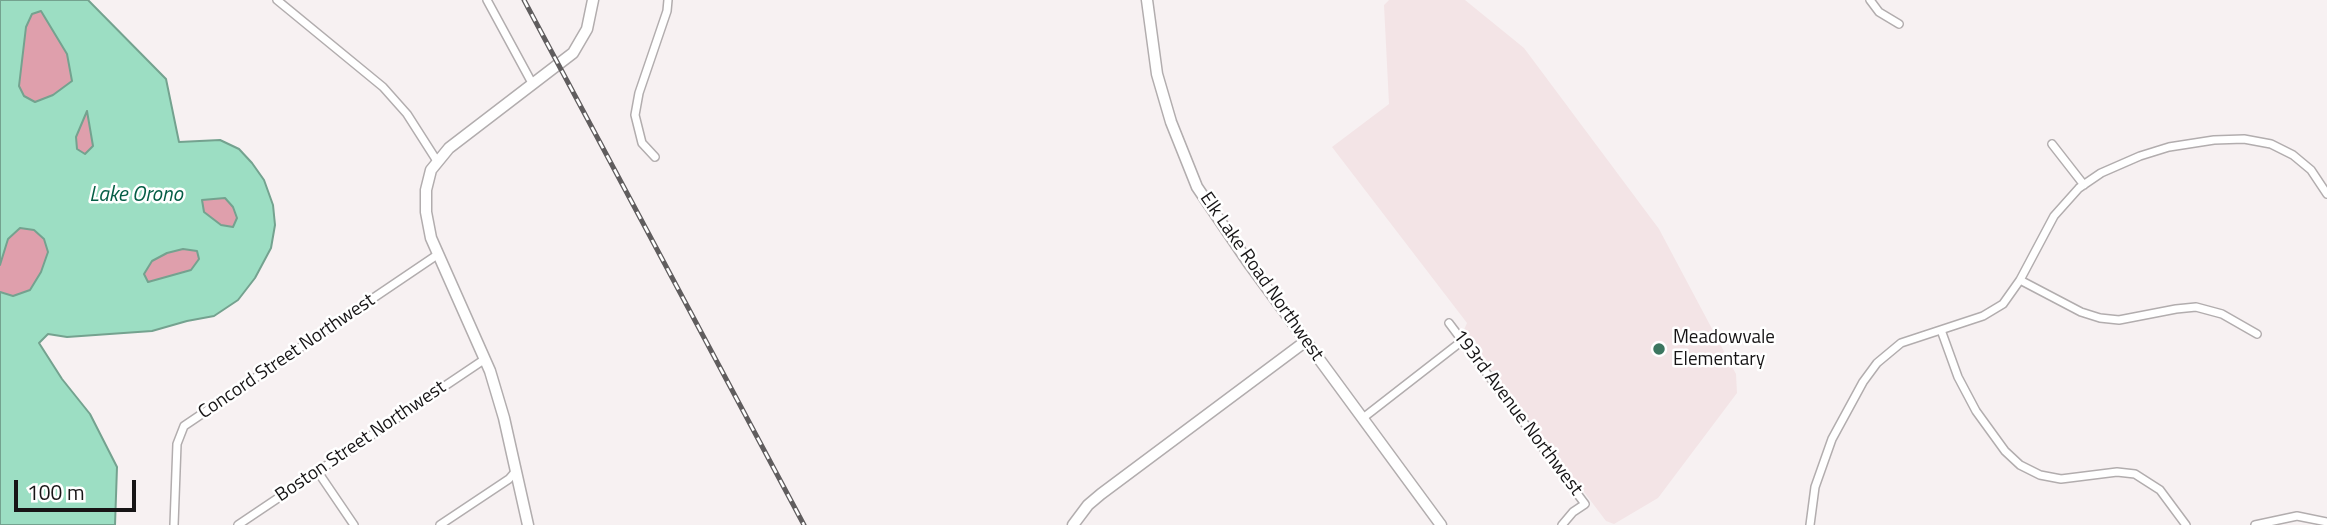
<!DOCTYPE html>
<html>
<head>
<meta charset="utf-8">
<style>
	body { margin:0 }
	#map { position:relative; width:2327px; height:525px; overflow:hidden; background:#f7f1f2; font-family:"Titillium Web",sans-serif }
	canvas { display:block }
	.scale { position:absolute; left:14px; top:480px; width:122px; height:32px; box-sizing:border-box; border:4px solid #171516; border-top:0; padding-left:9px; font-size:21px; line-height:24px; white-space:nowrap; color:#171516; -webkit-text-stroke:5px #fff; paint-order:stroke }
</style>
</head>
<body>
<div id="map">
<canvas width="2327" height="525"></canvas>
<div class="scale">100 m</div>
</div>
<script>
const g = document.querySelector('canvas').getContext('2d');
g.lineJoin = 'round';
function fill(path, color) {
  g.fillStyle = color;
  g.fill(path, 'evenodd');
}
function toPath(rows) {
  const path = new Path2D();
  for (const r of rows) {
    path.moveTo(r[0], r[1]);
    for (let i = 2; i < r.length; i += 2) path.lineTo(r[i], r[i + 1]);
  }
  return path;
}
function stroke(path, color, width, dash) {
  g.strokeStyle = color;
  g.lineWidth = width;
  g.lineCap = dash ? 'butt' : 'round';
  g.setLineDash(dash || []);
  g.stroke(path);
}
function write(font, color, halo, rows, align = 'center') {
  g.font = font + ' "Titillium Web",sans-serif';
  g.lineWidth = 5;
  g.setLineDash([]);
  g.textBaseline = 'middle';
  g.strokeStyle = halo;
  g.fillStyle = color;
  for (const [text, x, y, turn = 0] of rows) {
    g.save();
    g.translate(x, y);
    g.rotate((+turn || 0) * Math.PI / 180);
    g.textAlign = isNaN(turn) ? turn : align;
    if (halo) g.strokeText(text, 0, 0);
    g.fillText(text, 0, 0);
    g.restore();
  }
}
const built = toPath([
	[1389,0,1465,0,1524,48,1659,229,1736,374,1737,393,1658,498,1614,524,1606,521,1463,332,1467,323,1332,147,1389,104,1384,5]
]);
const forest = toPath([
	[41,11,67,54,72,82,53,95,35,102,24,96,19,86,26,27,32,14],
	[87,110,93,147,85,154,77,150,76,137],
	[225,198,233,207,237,218,233,227,221,225,204,212,202,200],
	[20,228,33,230,44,239,48,252,41,272,30,290,13,296,0,292,0,265,8,239],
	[183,249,197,251,199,259,191,270,148,283,144,274,152,261,167,253]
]);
const water = toPath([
	[0,0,88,0,166,79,179,142,220,140,239,149,252,163,264,180,273,205,275,225,271,248,255,278,238,300,214,316,187,321,152,331,67,337,48,334,39,343,62,379,90,414,117,467,115,525,0,525,0,292,13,296,30,290,41,272,48,252,44,239,34,230,20,228,8,239,0,265,0,0],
	[41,11,67,54,72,81,53,95,35,102,24,96,19,86,26,27,32,14,41,11],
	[87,111,93,146,85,154,77,149,76,137,87,111],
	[225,198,233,207,237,218,233,227,221,225,204,212,202,200,225,198],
	[183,249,197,251,199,259,191,270,148,282,144,274,152,261,167,253,183,249]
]);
const street = toPath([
	[277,0,383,87,407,114,437,161],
	[487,0,532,83],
	[1870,0,1879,12,1899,24],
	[2052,144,2084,185],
	[655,157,642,143,635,115,639,93,667,11,668,0],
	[2020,280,2081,312,2100,318,2119,320,2176,309,2196,307,2222,314,2257,334],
	[1449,323,1585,504,1573,512,1562,525],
	[1941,330,1958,377,1976,411,2005,451,2020,465,2040,475,2061,479,2117,472,2135,474,2160,490,2186,525],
	[1363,418,1462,341],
	[318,472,354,525],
	[174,525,177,444,184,426,437,255],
	[238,525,485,359],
	[440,525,509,479,515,472],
	[1810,525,1815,487,1832,439,1863,382,1877,363,1901,343,1983,316,2003,304,2020,280,2054,216,2079,188,2101,173,2140,156,2169,147,2214,140,2244,139,2271,144,2293,155,2311,170,2327,194],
	[2255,525,2297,516,2327,522]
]);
const secondary = toPath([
	[1147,0,1157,74,1171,122,1197,187,1250,265,1441,525],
	[528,525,504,418,490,371,431,238,426,212,426,190,431,170,449,148,573,53,587,29,593,0],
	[1073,525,1088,505,1101,494,1306,341]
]);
const rail = toPath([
	[524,0,804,525]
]);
const markers = [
	[1659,349,7,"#3b7660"]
];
const streetNames = [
	["Elk Lake Road Northwest",1261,277,55],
	["Concord Street Northwest",287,357,-34],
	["193rd Avenue Northwest",1517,413,53],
	["Boston Street Northwest",361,442,-34]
];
const poiNames = [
	["Meadowvale",1673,338],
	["Elementary",1673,360]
];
const waterNames = [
	["Lake Orono",136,196]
];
fill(built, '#f3e4e6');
fill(forest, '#df9fac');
fill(water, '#9cdec3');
stroke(water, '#74a28f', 2);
stroke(street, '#b2adae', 10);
stroke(secondary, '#b2adae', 13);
stroke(street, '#fff', 7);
stroke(secondary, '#fff', 10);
stroke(rail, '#605d5e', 5);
stroke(rail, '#fff', 2.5, [8]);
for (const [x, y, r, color] of markers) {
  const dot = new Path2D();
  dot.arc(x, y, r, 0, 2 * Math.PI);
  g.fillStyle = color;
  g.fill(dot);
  stroke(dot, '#fff', 2.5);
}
write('19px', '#171516', '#fff', streetNames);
write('19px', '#171516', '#fff', poiNames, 'left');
write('italic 21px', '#065e46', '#fff', waterNames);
</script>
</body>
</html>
